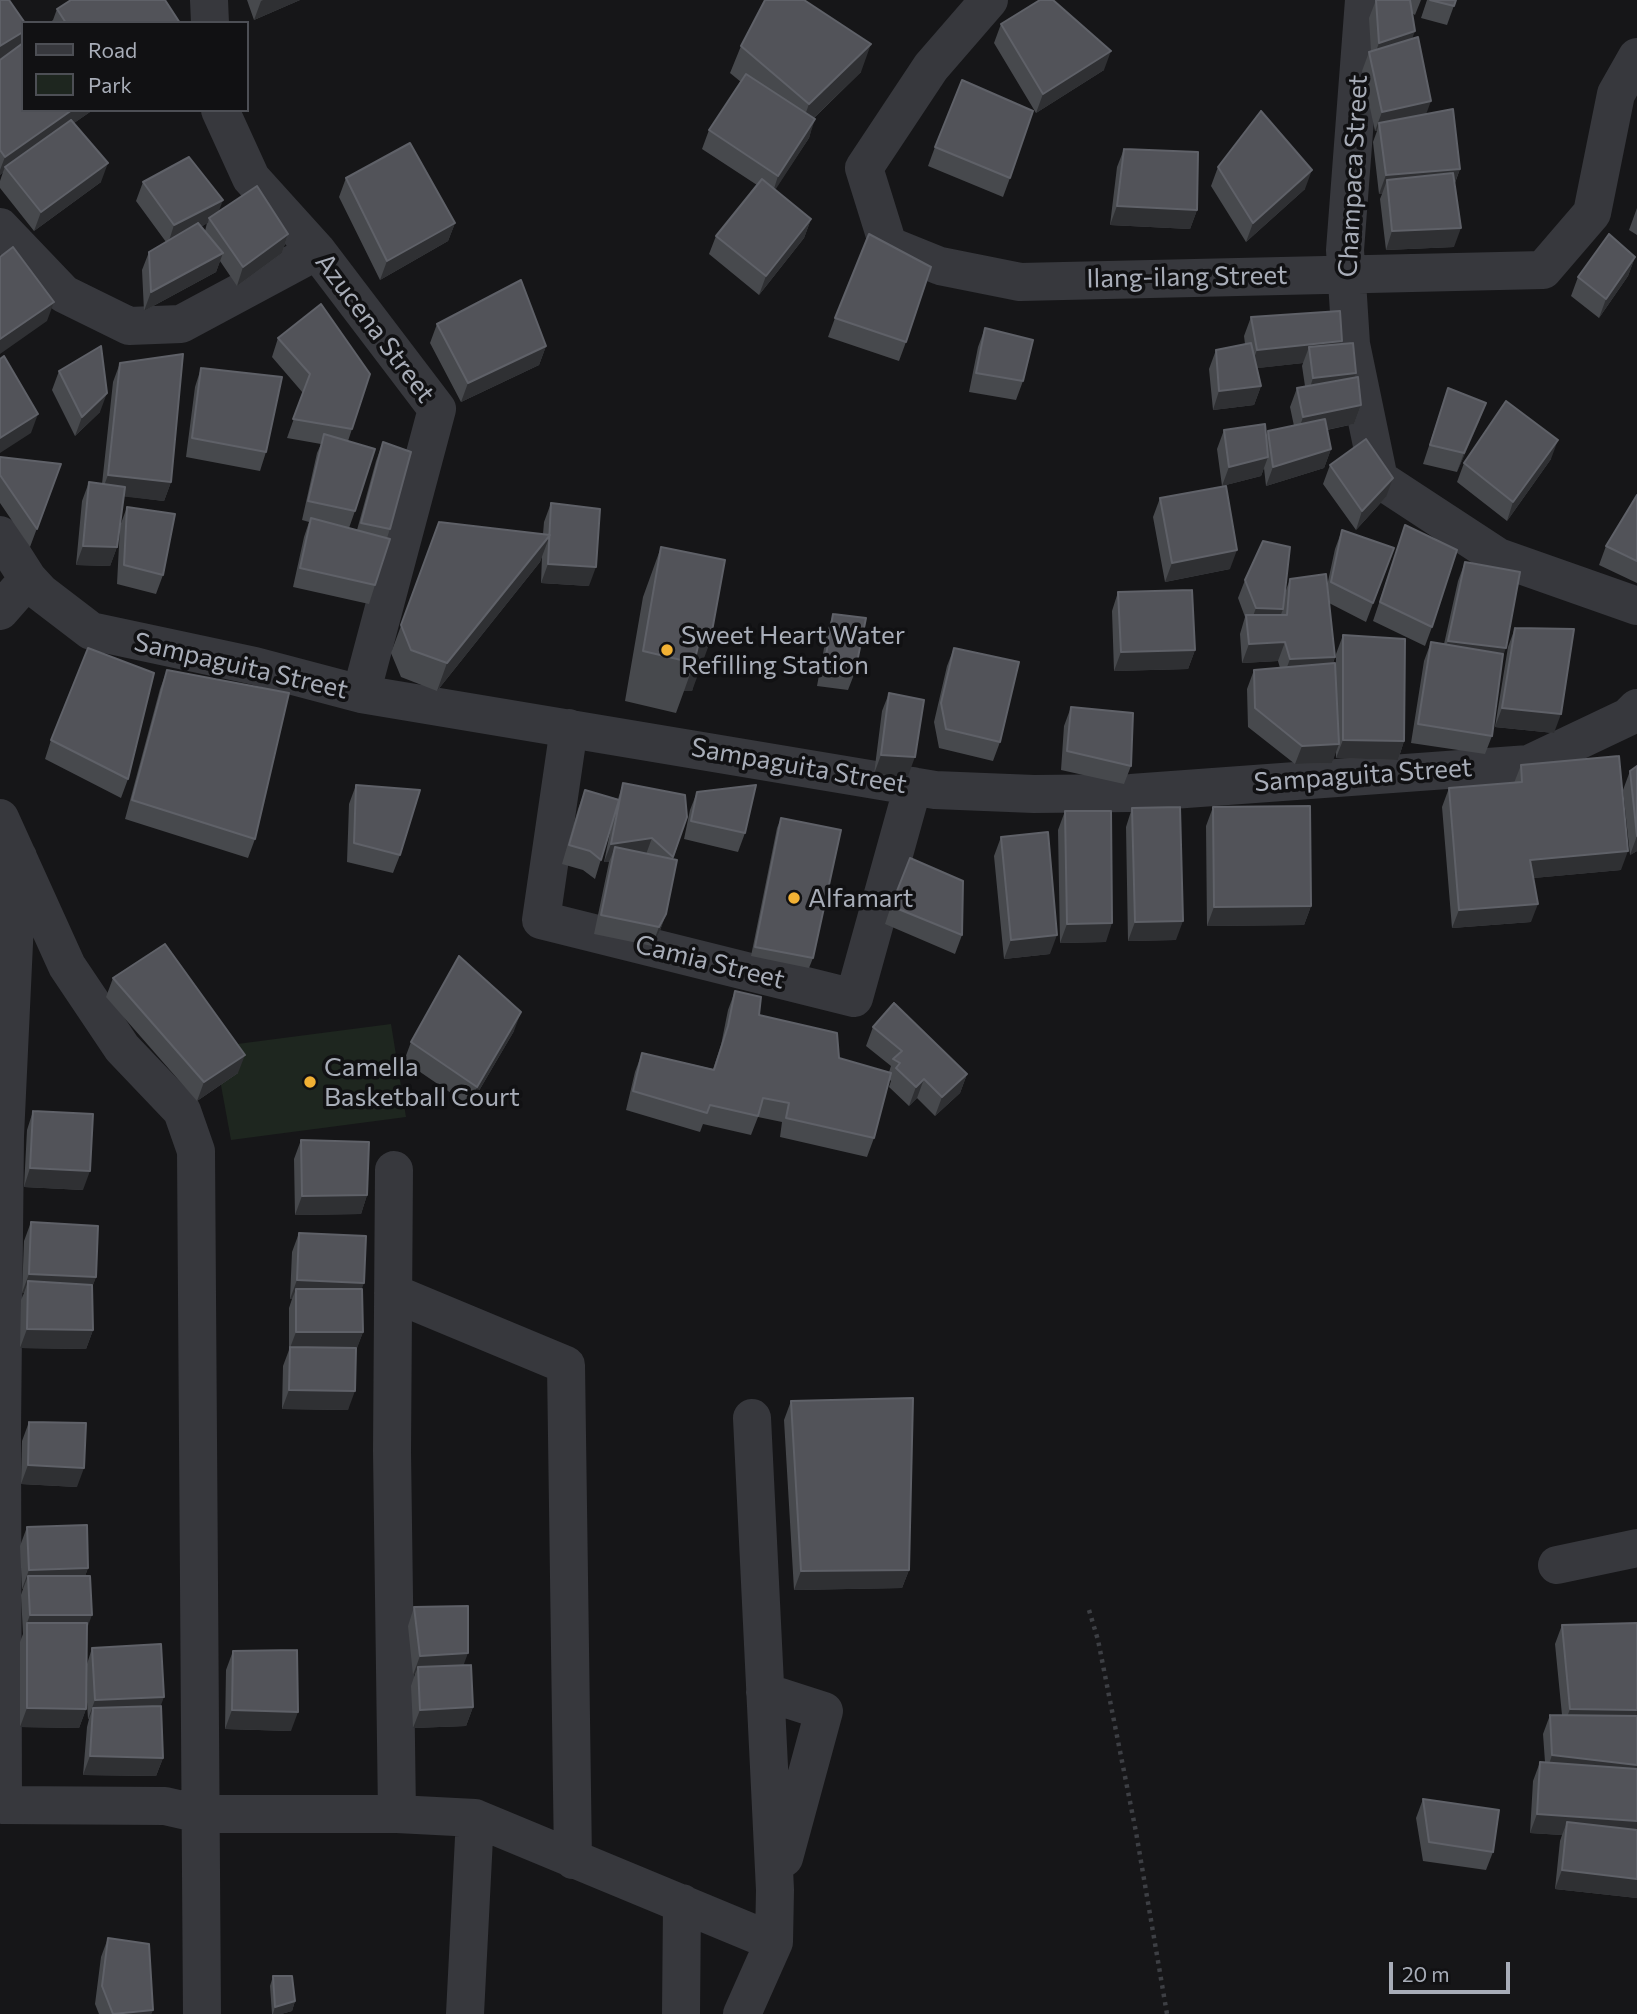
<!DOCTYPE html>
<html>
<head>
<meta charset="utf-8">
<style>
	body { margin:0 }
	#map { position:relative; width:1637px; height:2014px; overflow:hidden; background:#161618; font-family:Commissioner,sans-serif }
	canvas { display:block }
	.legend { position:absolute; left:21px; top:21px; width:228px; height:91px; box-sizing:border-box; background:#111113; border:2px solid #4d4f55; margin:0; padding:9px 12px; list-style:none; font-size:21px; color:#a8adb8 }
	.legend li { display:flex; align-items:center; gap:14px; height:35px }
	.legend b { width:35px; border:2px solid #4d4f55 }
	.scale { position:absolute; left:1389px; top:1962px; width:121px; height:32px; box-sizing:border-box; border:4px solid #a8adb8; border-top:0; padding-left:9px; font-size:21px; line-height:24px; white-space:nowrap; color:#a8adb8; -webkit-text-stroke:5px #111113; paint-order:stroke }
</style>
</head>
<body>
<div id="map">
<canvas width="1637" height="2014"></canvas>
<ul class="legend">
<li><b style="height:9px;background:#37383d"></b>Road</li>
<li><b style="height:19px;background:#1e261f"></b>Park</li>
</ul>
<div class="scale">20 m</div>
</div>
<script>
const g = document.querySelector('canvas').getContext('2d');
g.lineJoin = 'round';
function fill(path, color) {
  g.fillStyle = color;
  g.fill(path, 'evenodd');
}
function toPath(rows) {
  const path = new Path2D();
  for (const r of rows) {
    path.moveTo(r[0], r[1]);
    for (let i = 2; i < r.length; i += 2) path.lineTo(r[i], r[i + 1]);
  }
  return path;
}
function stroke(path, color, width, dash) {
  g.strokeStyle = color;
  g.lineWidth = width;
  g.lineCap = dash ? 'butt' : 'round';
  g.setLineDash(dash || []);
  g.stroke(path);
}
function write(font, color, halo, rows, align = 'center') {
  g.font = font + ' Commissioner,sans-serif';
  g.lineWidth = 7;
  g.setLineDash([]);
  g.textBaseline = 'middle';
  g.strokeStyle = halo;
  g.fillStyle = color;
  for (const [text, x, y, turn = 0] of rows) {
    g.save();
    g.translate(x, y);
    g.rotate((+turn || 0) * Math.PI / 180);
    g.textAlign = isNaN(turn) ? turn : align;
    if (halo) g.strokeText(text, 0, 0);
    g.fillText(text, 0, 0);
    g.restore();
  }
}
const green = toPath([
	[391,1024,406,1117,231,1140,214,1047]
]);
const path = toPath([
	[1089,1610,1098,1640,1136,1832,1167,2014]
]);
const minor = toPath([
	[209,0,210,23],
	[989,0,931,67,864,168,888,245,940,266,1020,282,1543,270,1592,213,1616,94,1637,57],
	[1364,0,1345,250,1351,344,1379,479,1498,557,1637,606],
	[220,110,251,178,317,251,437,409,361,694],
	[0,227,64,294,129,326,181,324,317,251],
	[0,535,28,579,40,592,91,631,255,666,361,694,935,790,1034,794,1131,793,1529,764,1628,717,1637,708],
	[0,611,28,579],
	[569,728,541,920,854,998,913,786],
	[0,818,67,966,122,1048,182,1111,196,1151,202,2014],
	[18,857,5,1136,2,1430,3,1805,165,1806,200,1814,397,1814,475,1818,774,1942],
	[394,1170,392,1451,397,1814],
	[393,1293,566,1365,573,1860],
	[1557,1565,1637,1548],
	[765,1692,824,1711,784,1858],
	[465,2014,475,1818],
	[681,2014,682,1903],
	[742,2014,774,1942,775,1890,752,1418]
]);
const wall = toPath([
	[0,0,23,23,23,110,90,112,74,123,101,182,34,231,0,188,0,181,3,172,0,175],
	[247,0,300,0,254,20],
	[1376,0,1421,0,1415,15,1412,13,1412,39,1426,114,1460,169,1455,183,1454,247,1386,250,1380,199,1382,194,1379,194,1373,142,1377,131,1375,131,1362,71,1369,52,1371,51,1369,18],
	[1427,0,1456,0,1447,25,1421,18],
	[57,9,180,23,49,23,53,20],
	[1001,24,1104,70,1036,113,994,43],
	[741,46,861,72,814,118,809,138,775,189,811,219,804,238,759,295,709,254,716,236,757,185,702,149,709,130,741,82,730,73],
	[935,147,1010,178,1003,197,928,166],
	[1124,149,1197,210,1190,229,1110,225,1117,167],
	[1218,167,1305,189,1246,242,1211,186],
	[346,178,455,223,448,241,380,280,339,197],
	[143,182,218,212,288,234,282,253,237,286,220,261,216,272,144,311,142,270,149,252,166,242,136,201],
	[207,223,205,231,201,227],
	[1637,208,1637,235,1629,230],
	[1635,257,1628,276,1599,318,1571,296,1578,277],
	[321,304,352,429,348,441,355,511,349,528,357,530,376,461,383,442,390,529,387,538,375,585,369,604,293,587,304,537,309,522,302,520,317,453,321,444,287,438,303,393,272,357,278,338],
	[1251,317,1342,341,1341,344,1354,377,1361,405,1354,424,1327,430,1331,449,1324,468,1266,486,1264,468,1261,476,1222,486,1217,449,1224,430,1266,437,1268,431,1294,426,1290,407,1297,388,1305,386,1302,366,1303,363,1257,368,1261,386,1254,405,1213,410,1209,369,1216,350,1245,344,1244,336],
	[835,318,906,342,899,361,828,337],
	[437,324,546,346,539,365,461,402,430,343],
	[985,328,1023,381,1016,400,969,392,978,347],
	[120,363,171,482,164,501,124,496,117,547,110,566,76,565,82,501,89,482,102,484,113,382],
	[201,368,266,452,260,471,186,457,195,387],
	[59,371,100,412,75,436,52,390],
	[1448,388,1486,403,1457,472,1423,464],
	[0,457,61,464,30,547,0,503],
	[1551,459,1507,521,1457,482,1464,463],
	[1330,465,1386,497,1356,530,1323,484],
	[1637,495,1637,583,1599,565,1606,546],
	[1160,498,1230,569,1165,582,1153,517],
	[551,503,589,586,541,583,542,556,540,562,437,691,401,677,391,653,439,522,543,534,544,522],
	[127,507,163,575,156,594,117,584,120,526],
	[1405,525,1432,627,1425,646,1373,621],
	[1342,530,1394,548,1366,622,1329,603,1335,657,1333,663,1336,687,1336,654,1343,635,1404,741,1398,760,1336,758,1336,750,1332,763,1295,764,1248,727,1247,689,1254,670,1280,668,1278,661,1242,663,1240,634,1245,617,1238,598,1245,580,1285,593,1290,579,1327,586,1335,549],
	[661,547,725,560,692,691,684,691,676,713,625,701,643,597],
	[1465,562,1503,655,1492,736,1485,754,1411,743,1424,661,1431,642,1444,644,1458,581],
	[1118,592,1195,650,1188,669,1114,671,1112,611],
	[833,614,855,672,848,690,817,686,827,632],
	[1515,628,1554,733,1495,727,1508,647],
	[954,648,1000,742,993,761,939,748,934,722,947,666],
	[167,670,255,839,248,858,125,819,160,689],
	[889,693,908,776,874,774,882,711],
	[1071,707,1131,766,1124,784,1061,770,1064,726],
	[51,740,128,779,121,798,45,759],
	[1521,765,1621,870,1533,878,1531,922,1452,928,1442,807,1449,788,1514,783],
	[1637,766,1637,851,1630,855,1623,790,1630,771],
	[623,783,687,817,673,859,666,914,659,933,652,946,594,934,609,862,604,862,612,823,595,879,583,870,562,864,578,809,585,790,618,799],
	[356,785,400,855,393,873,347,862,349,804],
	[697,792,745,833,738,852,684,839,690,810],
	[1213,807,1311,906,1304,925,1207,926,1206,826],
	[1132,808,1176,940,1128,941,1126,827],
	[1065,811,1106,942,1060,943,1058,830],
	[781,818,813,958,809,968,751,956,777,828],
	[1001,837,1050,954,1004,959,994,856],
	[891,906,962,935,955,954,885,924],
	[113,978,238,1073,197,1101,106,997],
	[735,991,759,1015,839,1058,889,1072,891,1066,866,1046,873,1027,967,1074,960,1093,935,1116,917,1098,909,1106,889,1087,891,1081,889,1079,874,1138,867,1157,780,1137,782,1122,758,1117,751,1135,703,1124,700,1132,626,1110,635,1072,642,1053,713,1069,721,1045,728,1010],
	[514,1031,470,1106,404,1061,411,1042],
	[33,1111,83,1190,24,1187,27,1130],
	[301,1140,367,1195,361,1214,295,1215,294,1159],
	[31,1222,96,1277,92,1287,93,1330,86,1349,20,1348,21,1300,24,1293,22,1293,24,1241],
	[299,1233,362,1289,363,1332,356,1350,348,1410,282,1409,283,1366,289,1350,289,1308,292,1299,290,1299,292,1252],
	[791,1401,909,1570,902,1588,794,1590,784,1420],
	[29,1422,77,1487,21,1484,22,1441],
	[27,1527,88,1568,85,1576,87,1664,92,1648,161,1706,163,1758,156,1776,83,1775,87,1727,89,1719,88,1719,86,1685,86,1709,79,1728,20,1727,20,1642,23,1634,21,1595,23,1589,22,1589,20,1546],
	[414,1607,463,1665,473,1707,466,1726,413,1728,411,1686,415,1674,413,1675,408,1626],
	[1562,1625,1637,1898,1555,1889,1560,1841,1562,1835,1530,1833,1533,1781,1540,1762,1545,1762,1543,1734,1550,1715,1562,1715,1555,1644],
	[233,1651,291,1731,225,1729,226,1670],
	[1423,1799,1493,1852,1486,1870,1423,1861,1416,1818],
	[108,1938,153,2010,151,2014,99,2014,95,2004,101,1957],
	[273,1976,295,2001,292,2011,281,2014,272,2014,270,1986]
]);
const shadedWall = toPath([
	[263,0,300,0,254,20,261,1],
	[1415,31,1408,50,1372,62,1379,43],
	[23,32,23,44,0,60,0,46],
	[871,44,861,72,799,132,809,104],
	[1111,51,1104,70,1036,113,1043,94],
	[1431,101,1424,120,1379,123,1377,131,1375,131,1382,112],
	[72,110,91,110,90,112,7,169,5,167,3,172,0,175,0,170,5,157],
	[815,119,809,138,772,195,778,176],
	[108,163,101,182,34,231,41,212],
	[1460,169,1453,187,1387,180,1382,194,1379,194,1386,175],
	[1312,170,1305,189,1246,242,1253,223],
	[223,200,216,219,209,218,208,223,168,244,174,225],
	[1117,206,1197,210,1190,229,1110,225],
	[811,219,804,238,759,295,766,276],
	[455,223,448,241,380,280,387,261],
	[1461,228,1454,247,1386,250,1392,231],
	[288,234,282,253,237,286,243,267],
	[223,253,216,272,144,311,151,292],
	[1635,257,1628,276,1599,318,1606,299],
	[54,302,47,321,0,354,0,339],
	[1342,341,1335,360,1309,347,1303,363,1250,369,1257,350],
	[546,346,539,365,461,402,468,383],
	[1356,373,1349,392,1307,397,1313,378],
	[1261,386,1254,405,1213,410,1219,391],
	[107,393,100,412,75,436,82,417],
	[1486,403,1479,422,1457,472,1464,453],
	[1361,405,1354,424,1297,436,1303,417],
	[38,414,31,433,0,453,0,438],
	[1558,440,1551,459,1507,521,1513,502],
	[1331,449,1324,468,1266,486,1273,467],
	[1268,457,1261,476,1222,486,1229,467],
	[108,475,171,482,164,501,101,494],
	[1393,478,1386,497,1356,530,1362,511],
	[550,535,540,562,437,691,447,663],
	[83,546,117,547,110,566,76,565],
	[1237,550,1230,569,1165,582,1172,563],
	[548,564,596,567,589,586,541,583],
	[1256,608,1283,609,1276,628,1249,627],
	[1448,641,1506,648,1499,667,1441,660],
	[699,642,710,642,692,691,684,691,694,663],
	[1285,642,1278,661,1242,663,1249,644],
	[1195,650,1188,669,1114,671,1121,652],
	[1335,657,1328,676,1283,678,1290,659],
	[1502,708,1561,714,1554,733,1495,727],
	[1343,740,1404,741,1398,760,1336,758],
	[1339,744,1332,763,1295,764,1302,746],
	[881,755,915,757,908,776,874,774],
	[1637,836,1637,851,1630,855],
	[652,838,645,857,615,847,609,862,604,862,611,844],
	[1628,851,1621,870,1523,879,1530,860],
	[1538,904,1531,922,1452,928,1459,910],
	[1311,906,1304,925,1207,926,1214,907],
	[666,914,659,933,652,946,659,927],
	[1183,921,1176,940,1128,941,1135,922],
	[1112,923,1106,942,1060,943,1067,924],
	[1057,935,1050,954,1004,959,1011,940],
	[521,1012,514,1031,470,1106,477,1087],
	[245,1055,238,1073,197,1101,204,1082],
	[967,1074,960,1093,935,1116,942,1097],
	[924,1079,917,1098,909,1106,916,1087],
	[30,1168,90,1171,83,1190,24,1187],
	[367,1195,361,1214,295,1215,302,1196],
	[29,1274,96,1277,89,1296,28,1281,24,1293,22,1293],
	[297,1280,364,1283,357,1302,296,1289,292,1299,290,1299],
	[27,1329,93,1330,86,1349,20,1348],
	[296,1332,363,1332,356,1351,290,1348],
	[289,1390,355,1391,348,1410,282,1409],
	[28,1465,84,1468,77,1487,21,1484],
	[88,1568,81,1587,28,1576,23,1589,22,1589,29,1570],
	[909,1570,902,1588,794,1590,801,1571],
	[30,1615,92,1615,85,1634,27,1623],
	[468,1653,461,1672,418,1667,415,1674,413,1675,420,1656],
	[164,1697,157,1716,93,1708,89,1719,88,1719,95,1700],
	[473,1707,466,1726,413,1728,420,1710],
	[27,1708,86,1709,79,1728,20,1727],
	[1570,1709,1637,1710,1637,1729,1563,1728],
	[232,1710,298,1712,291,1731,225,1729],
	[1552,1755,1637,1765,1637,1785,1546,1774],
	[90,1756,163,1758,156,1776,83,1775],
	[1537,1814,1637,1821,1637,1840,1567,1822,1562,1835,1530,1833],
	[1562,1870,1637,1879,1637,1898,1555,1889],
	[295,2001,292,2011,281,2014,273,2014,275,2007],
	[153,2010,151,2014,116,2014]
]);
const building = toPath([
	[0,0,9,0,25,23,23,23,23,32,0,46,0,0],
	[71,0,165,0,180,23,66,23,57,9,71,0],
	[765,0,804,0,871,44,809,104,741,46,765,0],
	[1040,0,1053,0,1111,51,1043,94,1001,24,1040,0],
	[1376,0,1410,0,1415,31,1379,43,1376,0],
	[1430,0,1456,0,1454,6,1430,0],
	[1418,37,1431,101,1382,112,1369,52,1418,37],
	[23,43,23,110,72,110,5,157,0,150,0,60,23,43],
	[746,74,815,119,778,176,709,130,746,74],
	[962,80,1033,111,1010,178,935,147,962,80],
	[1453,109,1460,169,1386,175,1379,123,1453,109],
	[1261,111,1312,170,1253,223,1218,167,1261,111],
	[71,120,108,163,41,212,5,167,71,120],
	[410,143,455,223,387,261,346,178,410,143],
	[1124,149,1198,152,1197,210,1117,206,1124,149],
	[189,157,223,200,174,225,143,182,189,157],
	[1453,173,1461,228,1392,231,1387,180,1453,173],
	[762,179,811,219,766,276,716,236,762,179],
	[257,186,288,234,243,267,209,218,257,186],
	[198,223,223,253,151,292,149,252,198,223],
	[869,234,931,267,906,342,835,318,869,234],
	[1609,234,1635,257,1606,299,1578,277,1609,234],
	[13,247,54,302,0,339,0,257,13,247],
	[521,280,546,346,468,383,437,324,521,280],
	[321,304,370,374,352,429,293,419,310,374,278,338,321,304],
	[1340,311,1342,341,1257,350,1251,317,1340,311],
	[985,328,1033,340,1023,381,976,373,985,328],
	[1251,343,1261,386,1219,391,1216,350,1251,343],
	[1353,343,1356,373,1313,378,1309,347,1353,343],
	[101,346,107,393,82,417,59,371,101,346],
	[183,354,171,482,108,475,120,363,183,354],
	[4,356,38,414,0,438,0,359,4,356],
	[201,368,282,377,266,452,192,438,201,368],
	[1358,377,1361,405,1303,417,1297,388,1358,377],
	[1448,388,1486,403,1464,453,1430,445,1448,388],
	[1506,401,1558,440,1513,502,1464,463,1506,401],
	[1325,419,1331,449,1273,467,1268,431,1325,419],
	[1265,424,1268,457,1229,467,1224,430,1265,424],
	[324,434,375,449,355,511,308,501,324,434],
	[1366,439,1393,478,1362,511,1330,465,1366,439],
	[383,442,411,452,390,529,361,523,383,442],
	[0,457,61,464,37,529,0,475,0,457],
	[89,482,125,487,117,547,83,546,89,482],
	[1226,486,1237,550,1172,563,1160,498,1226,486],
	[1637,495,1637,561,1606,546,1637,495],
	[551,503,600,509,596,567,548,564,551,503],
	[127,507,175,514,163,575,124,565,127,507],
	[311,518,390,539,375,585,300,568,311,518],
	[439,522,550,535,447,663,411,650,401,625,439,522],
	[1405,525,1457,550,1432,627,1380,602,1405,525],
	[1342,530,1394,548,1373,603,1331,582,1342,530],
	[1263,541,1290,547,1283,609,1256,608,1245,580,1263,541],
	[661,547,725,560,710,642,699,642,694,663,643,651,661,547],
	[1465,562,1520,572,1506,648,1448,641,1465,562],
	[1326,574,1335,657,1290,659,1285,642,1249,644,1246,615,1287,615,1290,579,1326,574],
	[1192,590,1195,650,1121,652,1118,592,1192,590],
	[833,614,866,618,855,672,824,667,833,614],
	[1515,628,1574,629,1561,714,1502,708,1515,628],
	[1343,635,1405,639,1404,741,1343,740,1343,635],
	[1431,642,1503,654,1492,736,1418,724,1431,642],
	[88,648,154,673,128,779,51,740,88,648],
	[954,648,1019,662,1000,742,946,729,941,703,954,648],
	[1335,663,1339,744,1302,746,1255,708,1254,670,1335,663],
	[167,670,289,693,255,839,132,800,167,670],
	[889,693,924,700,915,757,881,755,889,693],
	[1071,707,1133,713,1131,766,1067,751,1071,707],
	[1619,756,1628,851,1530,860,1538,904,1459,910,1449,788,1522,782,1521,765,1619,756],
	[1637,766,1637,836,1630,771,1637,766],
	[623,783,685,795,687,817,673,857,652,838,611,844,623,783],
	[356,785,420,790,400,855,354,843,356,785],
	[756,785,745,833,691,821,697,792,756,785],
	[585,790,619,800,601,860,590,851,569,845,585,790],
	[1310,806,1311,906,1214,907,1213,807,1310,806],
	[1180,807,1183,921,1135,922,1132,808,1180,807],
	[1065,811,1111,811,1112,923,1067,924,1065,811],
	[781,818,841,830,813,958,755,947,781,818],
	[1048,832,1057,935,1011,940,1001,837,1048,832],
	[615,847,677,860,666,914,659,927,601,915,615,847],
	[910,858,963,881,962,935,891,906,910,858],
	[165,944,245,1055,204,1082,113,978,165,944],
	[459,956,521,1012,477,1087,411,1042,459,956],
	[735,991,761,997,759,1015,837,1033,839,1058,891,1073,874,1138,786,1118,789,1103,763,1098,758,1116,710,1105,707,1113,633,1091,642,1053,714,1070,728,1026,735,991],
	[894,1003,967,1074,942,1097,924,1079,916,1087,896,1068,900,1063,893,1059,902,1051,873,1027,894,1003],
	[33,1111,93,1114,90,1171,30,1168,33,1111],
	[301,1140,369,1142,367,1195,302,1196,301,1140],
	[31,1222,98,1226,96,1277,29,1274,31,1222],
	[299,1233,366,1236,364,1283,297,1280,299,1233],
	[28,1281,92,1285,93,1330,27,1329,28,1281],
	[296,1289,362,1289,363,1332,296,1332,296,1289],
	[290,1347,356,1348,355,1391,289,1390,290,1347],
	[913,1398,909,1570,801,1571,791,1401,913,1398],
	[29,1422,86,1423,84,1468,28,1465,29,1422],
	[87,1525,88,1568,29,1570,27,1527,87,1525],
	[28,1576,90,1576,92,1615,30,1615,28,1576],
	[468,1606,468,1653,420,1656,414,1607,468,1606],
	[27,1623,87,1623,86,1709,27,1708,27,1623],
	[1637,1623,1637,1710,1570,1709,1562,1625,1637,1623],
	[161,1644,164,1697,95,1700,92,1648,161,1644],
	[297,1650,298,1712,232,1710,233,1651,297,1650],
	[471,1665,473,1707,420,1710,418,1667,471,1665],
	[161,1706,163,1758,90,1756,93,1708,161,1706],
	[1550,1715,1637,1716,1637,1765,1552,1755,1550,1715],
	[1540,1762,1637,1769,1637,1821,1537,1814,1540,1762],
	[1423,1799,1499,1810,1493,1852,1429,1842,1423,1799],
	[1567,1822,1637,1830,1637,1879,1562,1870,1567,1822],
	[108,1938,149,1944,153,2010,113,2014,102,1986,108,1938],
	[273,1976,292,1976,295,2001,275,2007,273,1976]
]);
const markers = [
	[667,650,7,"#f2b134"],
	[794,898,7,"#f2b134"],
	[310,1082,7,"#f2b134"]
];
const streetNames = [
	["Champaca Street",1353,176,-87],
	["Ilang-ilang Street",1187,277,-1],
	["Azucena Street",375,328,53],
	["Sampaguita Street",241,666,13],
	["Sampaguita Street",799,766,10],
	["Sampaguita Street",1363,775,-4],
	["Camia Street",710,962,14]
];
const poiNames = [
	["Sweet Heart Water",681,635],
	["Refilling Station",681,665],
	["Alfamart",808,898],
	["Camella",324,1067],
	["Basketball Court",324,1097]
];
fill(green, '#1e261f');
stroke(path, '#3d3f44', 4.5, [3.5, 5]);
stroke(minor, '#37383d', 38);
fill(wall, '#47494d');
fill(shadedWall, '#2f3033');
fill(building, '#525359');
stroke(building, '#5f6168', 2);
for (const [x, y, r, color] of markers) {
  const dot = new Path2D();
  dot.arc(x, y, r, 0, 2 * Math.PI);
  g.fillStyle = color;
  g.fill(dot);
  stroke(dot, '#111113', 2.5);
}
write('26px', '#a8adb8', '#111113', streetNames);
write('26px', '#a8adb8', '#111113', poiNames, 'left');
</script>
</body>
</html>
